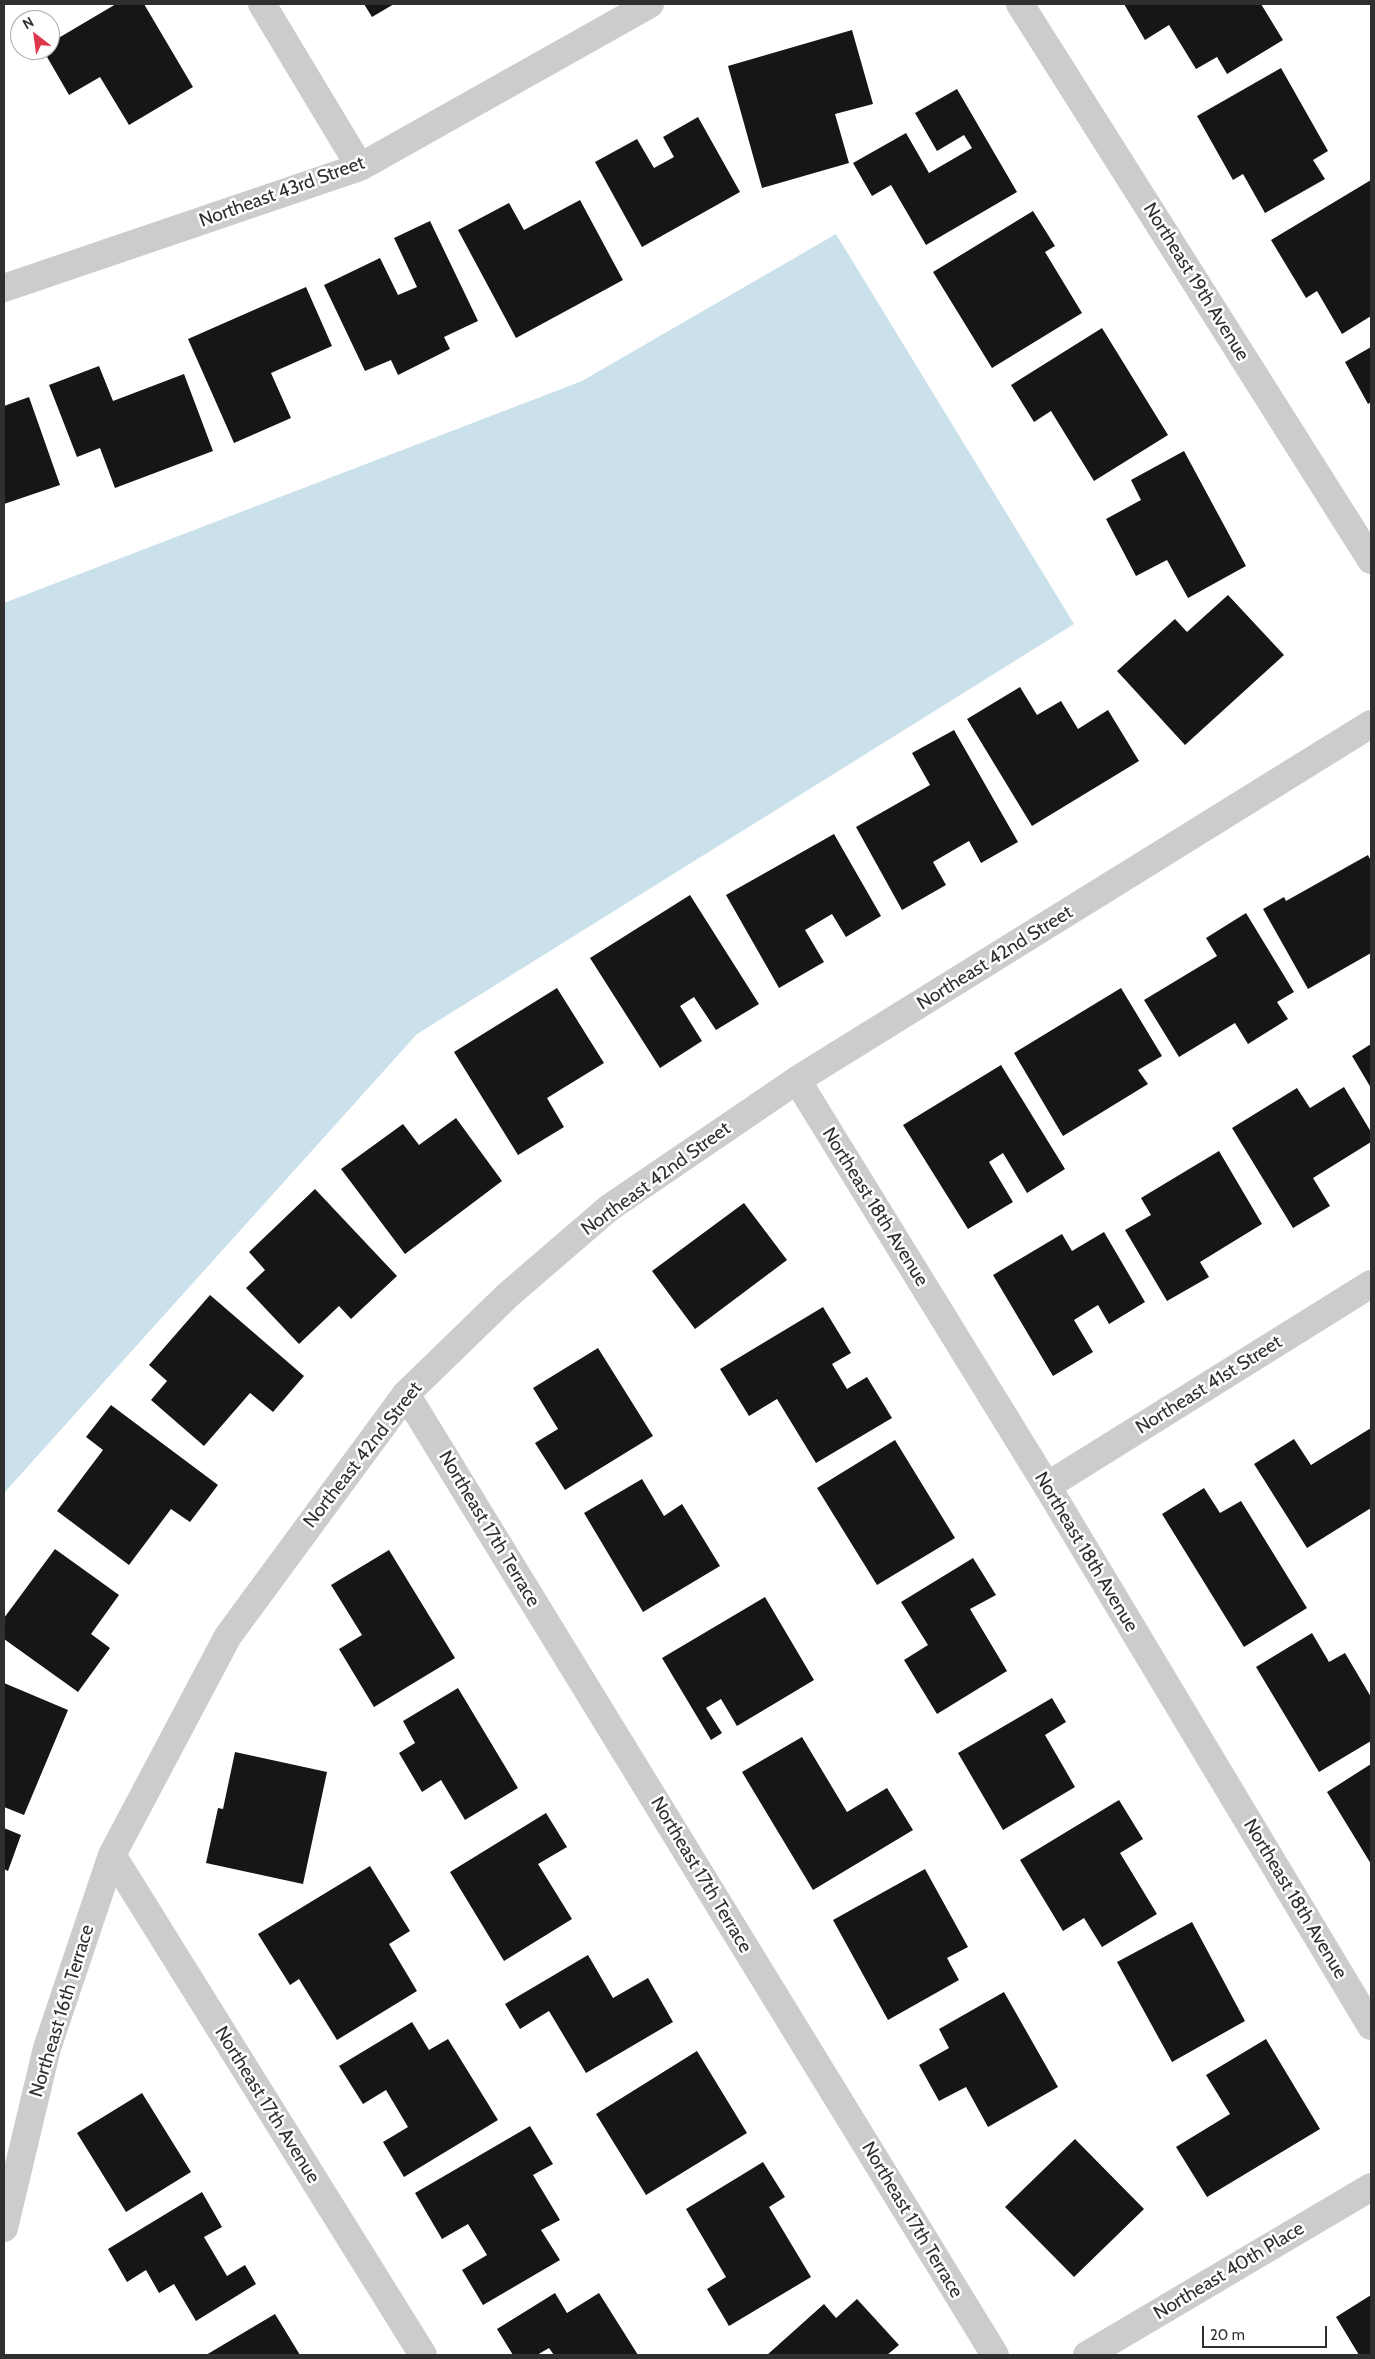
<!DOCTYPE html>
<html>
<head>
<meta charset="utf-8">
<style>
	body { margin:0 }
	#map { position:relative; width:1375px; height:2359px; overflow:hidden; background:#fff; font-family:Cabin,sans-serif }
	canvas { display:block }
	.frame { position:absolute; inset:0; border:5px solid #2f2f2f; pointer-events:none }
	.north { position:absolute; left:10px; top:10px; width:50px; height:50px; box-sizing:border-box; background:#fff; border:1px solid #acacac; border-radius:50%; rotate:330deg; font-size:14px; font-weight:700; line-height:20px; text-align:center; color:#2f2f2f }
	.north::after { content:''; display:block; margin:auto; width:18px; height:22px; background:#e0374d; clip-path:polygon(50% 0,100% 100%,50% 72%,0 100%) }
	.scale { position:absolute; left:1202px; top:2326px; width:125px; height:22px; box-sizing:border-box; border:2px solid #2f2f2f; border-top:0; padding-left:6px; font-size:15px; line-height:18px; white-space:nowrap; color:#2f2f2f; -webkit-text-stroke:4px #fff; paint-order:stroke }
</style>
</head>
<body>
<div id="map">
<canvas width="1375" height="2359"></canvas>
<div class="frame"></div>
<div class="north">N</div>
<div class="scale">20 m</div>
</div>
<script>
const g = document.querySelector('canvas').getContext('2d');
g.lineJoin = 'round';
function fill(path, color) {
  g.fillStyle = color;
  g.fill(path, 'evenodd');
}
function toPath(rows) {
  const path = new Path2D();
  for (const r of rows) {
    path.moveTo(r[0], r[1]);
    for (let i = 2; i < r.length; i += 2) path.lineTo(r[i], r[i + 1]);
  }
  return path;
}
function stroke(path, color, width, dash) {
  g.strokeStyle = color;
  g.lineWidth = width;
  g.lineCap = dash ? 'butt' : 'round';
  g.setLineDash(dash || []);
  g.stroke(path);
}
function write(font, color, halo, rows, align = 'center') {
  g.font = font + ' Cabin,sans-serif';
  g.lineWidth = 5;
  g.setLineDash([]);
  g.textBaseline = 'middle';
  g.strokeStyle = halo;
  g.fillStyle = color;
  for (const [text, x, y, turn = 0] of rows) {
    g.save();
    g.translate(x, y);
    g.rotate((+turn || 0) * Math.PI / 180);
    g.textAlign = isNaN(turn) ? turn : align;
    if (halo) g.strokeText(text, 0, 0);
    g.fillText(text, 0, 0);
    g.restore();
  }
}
const water = toPath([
	[836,234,1074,624,417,1034,4,1493,4,603,582,381]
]);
const building = toPath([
	[116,4,144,4,193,87,129,125,100,77,69,95,43,50,50,50,50,43],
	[364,4,394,4,372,17],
	[1124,4,1261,4,1283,40,1227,74,1217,57,1196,69,1169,25,1145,40],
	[852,30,873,104,835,114,849,163,762,188,728,66],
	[1281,68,1328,151,1313,160,1325,179,1265,213,1243,174,1233,180,1197,116],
	[957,89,1017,192,926,245,891,185,872,196,853,163,906,133,929,173,972,148,964,135,937,151,915,113],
	[698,117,740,192,642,247,595,162,637,139,654,168,674,157,663,137],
	[1371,180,1371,316,1342,334,1317,291,1306,298,1271,240],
	[580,200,623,280,516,338,458,230,509,203,524,230],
	[1033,211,1055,246,1045,252,1082,313,992,368,933,272],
	[430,221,478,321,444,337,450,349,398,375,391,360,365,371,324,285,380,258,398,295,417,287,394,238],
	[306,287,332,346,271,373,291,418,234,443,188,339],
	[1102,328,1168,435,1094,481,1051,411,1034,422,1011,385],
	[1371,347,1371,402,1368,404,1345,362],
	[99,366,113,401,184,374,213,451,115,488,100,448,77,457,49,385],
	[29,397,60,485,4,504,4,406],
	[1184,451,1246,566,1188,598,1167,560,1136,576,1106,519,1141,500,1131,480],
	[1228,595,1284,655,1185,745,1117,671,1175,619,1187,632],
	[1020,687,1037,715,1061,701,1078,729,1108,710,1139,761,1032,826,967,719],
	[954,730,1018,842,981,863,969,841,933,862,946,885,902,910,856,827,930,785,912,753],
	[834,834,881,916,846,937,832,914,805,930,824,962,779,988,726,895],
	[1368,855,1371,861,1371,953,1308,989,1263,909,1284,897,1286,901],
	[690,895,759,1004,716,1030,694,997,680,1006,702,1041,660,1068,590,958],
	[1246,913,1294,992,1277,1002,1288,1019,1248,1044,1235,1023,1179,1057,1144,1000,1217,956,1206,938],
	[557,988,604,1063,547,1098,564,1127,518,1155,454,1052],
	[1121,988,1162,1056,1138,1070,1148,1084,1063,1136,1014,1053],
	[1371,1044,1371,1088,1352,1056],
	[1001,1065,1065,1169,1027,1193,1003,1153,989,1162,1013,1202,968,1229,903,1125],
	[1344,1087,1371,1132,1371,1142,1313,1178,1330,1206,1293,1228,1232,1128,1297,1088,1310,1108],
	[456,1118,502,1181,405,1254,341,1169,403,1124,419,1145],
	[1219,1151,1262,1224,1200,1262,1209,1277,1167,1301,1125,1230,1151,1215,1141,1198],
	[315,1189,397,1276,351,1319,339,1306,299,1344,246,1288,265,1270,249,1252],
	[744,1203,787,1260,695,1329,652,1271],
	[1104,1232,1145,1302,1109,1324,1098,1305,1074,1320,1093,1352,1053,1376,993,1275,1062,1234,1072,1251],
	[210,1295,304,1376,273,1412,250,1393,204,1446,151,1400,167,1381,149,1365],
	[823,1307,851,1353,832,1364,847,1389,867,1377,892,1418,816,1463,777,1399,749,1416,720,1369],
	[598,1348,653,1436,565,1490,535,1443,558,1429,533,1388],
	[111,1405,218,1485,190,1522,171,1509,129,1565,57,1511,103,1450,86,1437],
	[1371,1428,1371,1508,1307,1548,1254,1464,1294,1439,1311,1465],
	[895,1440,955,1538,877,1585,817,1488],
	[642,1479,664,1516,682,1504,720,1566,643,1612,584,1513],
	[1204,1488,1220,1513,1241,1501,1307,1608,1244,1647,1162,1514],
	[55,1549,119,1595,91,1634,110,1648,78,1692,4,1639,4,1618],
	[389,1550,455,1658,374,1707,339,1649,362,1635,331,1585],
	[973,1558,996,1595,970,1609,1007,1671,937,1714,904,1660,928,1645,901,1602],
	[765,1597,814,1680,737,1726,721,1699,706,1708,722,1733,711,1740,662,1658],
	[1312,1633,1329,1662,1345,1653,1371,1697,1371,1741,1319,1772,1256,1667],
	[4,1683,68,1710,24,1815,4,1807],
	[458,1688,518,1788,465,1820,441,1780,422,1792,399,1753,415,1743,403,1721],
	[1052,1698,1066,1722,1045,1735,1075,1787,1003,1830,958,1753],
	[802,1737,847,1812,887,1788,913,1830,813,1890,742,1772],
	[235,1752,327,1772,303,1884,206,1863,218,1808,223,1809],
	[1371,1764,1371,1864,1327,1792],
	[1119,1800,1143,1839,1120,1853,1157,1914,1102,1947,1084,1918,1063,1931,1020,1860],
	[546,1813,567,1847,538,1864,572,1919,504,1961,450,1872],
	[4,1828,21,1835,8,1871,4,1869],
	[370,1866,410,1931,389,1944,417,1991,337,2040,299,1979,290,1985,258,1934],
	[925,1869,968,1947,947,1958,959,1980,888,2020,833,1920],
	[1192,1922,1245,2021,1172,2062,1117,1962],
	[588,1955,613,1998,648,1978,673,2022,586,2073,549,2011,520,2029,505,2004],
	[1004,1992,1058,2087,988,2127,966,2087,939,2101,919,2065,949,2048,939,2029],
	[412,2022,429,2050,448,2039,498,2120,404,2177,383,2142,408,2127,386,2090,363,2104,339,2066],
	[1266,2039,1320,2129,1207,2197,1176,2147,1230,2114,1206,2075],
	[697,2051,747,2133,646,2195,596,2114],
	[142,2093,191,2172,126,2212,77,2133],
	[530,2126,553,2164,533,2175,560,2220,541,2230,560,2260,483,2305,462,2270,487,2255,468,2224,442,2239,415,2193],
	[1075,2139,1144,2209,1074,2277,1005,2207],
	[763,2162,785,2197,769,2207,811,2277,729,2326,707,2289,726,2277,686,2209],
	[202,2192,222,2227,204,2237,227,2276,245,2265,256,2284,196,2321,174,2284,159,2293,146,2270,127,2282,108,2249],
	[555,2293,567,2313,599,2293,638,2355,554,2355,549,2348,537,2355,513,2355,497,2329],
	[1371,2295,1371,2355,1359,2355,1336,2317],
	[857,2299,899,2345,887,2355,767,2355,824,2304,836,2318],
	[275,2314,300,2355,206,2355]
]);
const minor = toPath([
	[262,4,360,167],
	[1020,4,1371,560],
	[4,288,360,167,650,4],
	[797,1080,1047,1486,1371,2026],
	[406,1394,995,2355],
	[1047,1486,1371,1284],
	[112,1855,423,2355],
	[4,2228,47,2048,112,1855,228,1636,406,1394,508,1295,609,1208,797,1080,1371,724],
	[1087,2355,1371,2187]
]);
const streetNames = [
	["Northeast 43rd Street",282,192,-20],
	["Northeast 19th Avenue",1196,282,58],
	["Northeast 42nd Street",995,958,-32],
	["Northeast 42nd Street",656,1179,-36],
	["Northeast 18th Avenue",875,1207,58],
	["Northeast 41st Street",1209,1385,-32],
	["Northeast 42nd Street",363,1455,-52],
	["Northeast 17th Terrace",489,1529,59],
	["Northeast 18th Avenue",1086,1552,59],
	["Northeast 17th Terrace",701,1875,59],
	["Northeast 18th Avenue",1295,1899,59],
	["Northeast 16th Terrace",62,2011,-73],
	["Northeast 17th Avenue",267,2105,58],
	["Northeast 17th Terrace",912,2220,59],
	["Northeast 40th Place",1229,2271,-31]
];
fill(water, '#cae0eb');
fill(building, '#161616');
stroke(minor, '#ccc', 28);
write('19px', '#2f2f2f', '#fff', streetNames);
</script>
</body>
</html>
